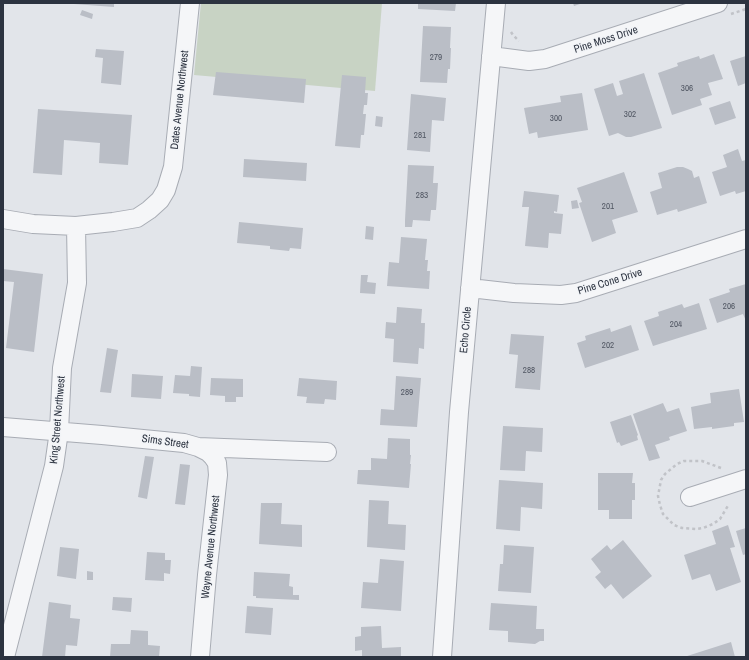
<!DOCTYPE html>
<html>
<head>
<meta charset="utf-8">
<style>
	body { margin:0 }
	#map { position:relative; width:749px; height:660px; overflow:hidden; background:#e2e5ea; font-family:"Archivo Narrow",sans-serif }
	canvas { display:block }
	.frame { position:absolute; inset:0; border:4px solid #2c3340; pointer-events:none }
</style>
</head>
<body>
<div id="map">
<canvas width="749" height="660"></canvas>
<div class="frame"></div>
</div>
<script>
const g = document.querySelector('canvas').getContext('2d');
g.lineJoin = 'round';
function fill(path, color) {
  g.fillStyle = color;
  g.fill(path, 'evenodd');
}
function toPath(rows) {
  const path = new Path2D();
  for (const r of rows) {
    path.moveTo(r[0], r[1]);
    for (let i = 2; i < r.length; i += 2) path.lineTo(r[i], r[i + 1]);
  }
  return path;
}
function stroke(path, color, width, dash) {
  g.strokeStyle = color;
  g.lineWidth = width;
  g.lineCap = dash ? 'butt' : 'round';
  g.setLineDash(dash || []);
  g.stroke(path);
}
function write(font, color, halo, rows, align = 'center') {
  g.font = font + ' "Archivo Narrow",sans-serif';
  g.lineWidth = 3;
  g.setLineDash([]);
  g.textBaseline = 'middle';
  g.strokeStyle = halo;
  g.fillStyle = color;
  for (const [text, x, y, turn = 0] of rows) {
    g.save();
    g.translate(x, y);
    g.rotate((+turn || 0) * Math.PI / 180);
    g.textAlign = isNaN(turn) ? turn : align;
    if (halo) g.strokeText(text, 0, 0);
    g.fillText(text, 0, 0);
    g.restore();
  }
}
const green = toPath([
	[201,3,382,3,375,91,194,75]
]);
const building = toPath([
	[74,3,114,3,114,7,74,4],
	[418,3,456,3,455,11,418,9],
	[573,3,583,3,574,6],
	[82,10,93,14,92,19,80,15],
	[423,26,451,27,450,48,451,48,450,69,448,69,447,83,420,82],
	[96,49,124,51,121,85,101,83,103,58,95,57],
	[714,54,723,79,708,83,712,95,700,99,702,105,672,115,658,73,678,66,677,63,699,56,700,59],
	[746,56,746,83,738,86,730,61],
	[216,72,306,79,304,103,213,95],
	[644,73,662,128,631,137,626,137,618,133,609,136,594,89,613,83,617,96,623,94,619,81],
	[342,75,366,77,365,93,368,93,367,105,364,105,363,114,366,114,364,135,361,135,360,148,335,146],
	[582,93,588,130,538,138,537,132,529,134,524,108,561,102,560,96],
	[411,94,446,98,444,121,432,120,430,152,407,150],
	[730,101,736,118,715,125,709,108],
	[38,109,132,115,128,165,99,163,100,143,64,140,62,175,33,173],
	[376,116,383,117,382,127,375,126],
	[738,149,742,161,746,160,746,191,736,194,735,191,720,196,712,172,727,167,723,155],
	[244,159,307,163,306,181,243,177],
	[408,165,434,166,433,183,438,183,436,210,431,210,430,221,413,220,412,227,405,227,405,220],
	[677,167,683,167,688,169,692,171,694,178,699,176,707,203,678,212,677,209,657,215,650,192,662,188,658,173],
	[624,172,638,212,612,220,616,233,592,242,579,203,582,202,577,188],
	[524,191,559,195,557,212,554,211,554,213,563,214,561,234,549,233,548,248,525,246,529,207,522,207],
	[577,200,579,208,572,209,571,201],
	[239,222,303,228,301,249,290,248,289,251,270,249,270,246,237,243],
	[366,226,374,227,373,240,365,239],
	[401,237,427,239,425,260,428,260,427,271,430,271,429,289,387,286,389,262,399,263],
	[3,269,43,274,34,352,6,348,14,282,3,281],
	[361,275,368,275,367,282,376,283,375,294,360,293],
	[746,284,746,321,743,314,717,323,709,299,730,292,729,289],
	[699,303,707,329,653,346,644,321,659,316,658,312,682,304,684,308],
	[397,307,422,309,421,323,425,323,424,349,419,348,418,364,393,362,394,339,385,338,386,322,396,323],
	[631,325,639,350,585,368,577,343,586,340,585,336,610,328,611,332],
	[511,334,544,336,540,390,515,388,518,355,509,354],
	[107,348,118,350,111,393,100,392],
	[191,366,202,367,200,397,189,396,189,394,173,393,175,375,190,376],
	[132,374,163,376,161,399,131,397],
	[396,376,421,378,417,427,380,425,381,409,394,410],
	[211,378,243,379,243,397,236,397,236,402,225,402,225,396,210,395],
	[299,378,337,381,336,400,325,399,324,404,306,403,307,397,297,396],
	[739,389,744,422,734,423,734,426,712,429,712,427,694,429,691,407,711,403,710,393],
	[663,403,667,412,679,408,687,431,669,437,670,440,655,445,660,458,649,461,633,414],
	[631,415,638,435,637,436,638,440,621,446,619,442,617,443,610,422],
	[503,426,543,428,542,452,526,451,525,471,500,470],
	[388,438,410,439,410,455,411,455,410,464,411,464,409,488,357,484,358,470,371,470,371,458,387,459],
	[145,456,154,457,147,499,138,497],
	[180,464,190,465,185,505,175,504],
	[598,473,633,473,632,483,635,483,635,500,632,500,632,519,609,519,609,510,598,510],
	[499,480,543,483,542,509,521,507,520,531,496,529],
	[369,500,389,501,388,524,406,525,405,550,367,547],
	[261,503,282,503,281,524,302,525,302,547,259,544],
	[728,525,735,547,730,548,741,582,716,591,710,574,692,580,684,555,716,544,712,531],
	[746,528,746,554,743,555,736,531],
	[623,540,652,576,623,599,611,584,605,589,595,577,601,572,591,559,607,545,611,550],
	[504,545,534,547,531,593,498,591,500,564,503,564],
	[60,547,79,549,76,579,57,576],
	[147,552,165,553,165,560,171,560,170,574,164,573,164,581,145,580],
	[380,559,404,561,401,611,361,608,363,582,378,583],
	[87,571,93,572,93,580,87,580],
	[254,572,290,574,289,586,293,587,293,595,299,595,299,600,256,598,256,596,253,596],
	[113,597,132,598,131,612,112,610],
	[49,602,71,605,70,618,80,619,77,646,66,645,65,657,42,657],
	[491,603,537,606,536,629,544,629,544,641,540,641,535,644,508,642,508,631,489,630],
	[247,606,273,608,271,635,245,633],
	[381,626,382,648,401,647,401,657,362,657,362,650,355,651,355,637,361,636,361,627],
	[131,630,148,631,148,645,160,646,159,657,110,657,111,644,130,644],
	[731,642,735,657,684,657]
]);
const path = toPath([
	[731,14,746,9],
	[511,32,513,35,519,41],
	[721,468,702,461,684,461,677,464,665,474,661,480,658,496,660,505,663,514,674,525,682,528,696,529,703,528,713,524,720,519,729,504]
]);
const street = toPath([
	[491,56,529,61,545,59,718,3],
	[3,219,33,224,76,226,113,222,137,218,149,210,160,200,166,190,173,167,190,3],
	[470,288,514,293,561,295,576,293,746,239],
	[3,427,102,435,184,443,198,447,327,452],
	[198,447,208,452,213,457,217,463,218,475,207,575,200,657],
	[690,497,746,479],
	[5,657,54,466,59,431,62,368,77,283,76,226],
	[442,657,459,412,496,3]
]);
const numberNames = [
	["279",436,58],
	["306",687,89],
	["302",630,115],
	["300",556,119],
	["281",420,136],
	["283",422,196],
	["201",608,207],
	["206",729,307],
	["204",676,325],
	["202",608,346],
	["288",529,371],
	["289",407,393]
];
const streetNames = [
	["Pine Moss Drive",606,40,-18],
	["Dates Avenue Northwest",180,100,-84],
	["Pine Cone Drive",610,282,-17],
	["Echo Circle",466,330,-85],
	["King Street Northwest",58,420,-85],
	["Sims Street",165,442,8],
	["Wayne Avenue Northwest",211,547,-84]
];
fill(green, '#c8d3c4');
fill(building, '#babec6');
stroke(street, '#a8acb4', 20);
stroke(path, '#c1c3c8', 2.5, [3, 3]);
stroke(street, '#f5f6f8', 18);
write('9px', '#505662', null, numberNames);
write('11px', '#2c3340', '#f2f4f7', streetNames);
</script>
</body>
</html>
